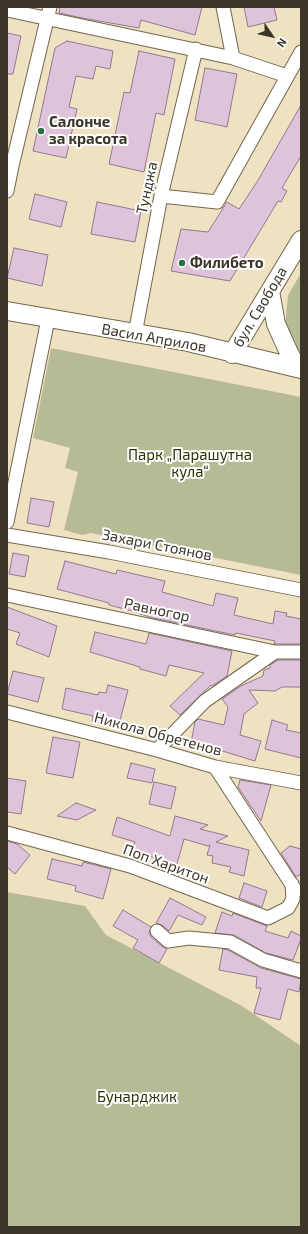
<!DOCTYPE html>
<html>
<head>
<meta charset="utf-8">
<style>
	body { margin:0 }
	#map { position:relative; width:308px; height:1234px; overflow:hidden; background:#efe2c3; font-family:"Exo 2",sans-serif }
	canvas { display:block }
	.frame { position:absolute; inset:0; border:8px solid #3b3629; pointer-events:none }
	.north { position:absolute; left:252px; top:16px; width:40px; height:40px; -webkit-text-stroke:3px #fff; paint-order:stroke; rotate:124deg; font-size:11px; font-weight:700; line-height:16px; text-align:center; color:#3b3629 }
	.north::after { content:''; display:block; margin:auto; width:14px; height:18px; background:#3b3629; clip-path:polygon(50% 0,100% 100%,50% 72%,0 100%) }
</style>
</head>
<body>
<div id="map">
<canvas width="308" height="1234"></canvas>
<div class="frame"></div>
<div class="north">N</div>
</div>
<script>
const g = document.querySelector('canvas').getContext('2d');
g.lineJoin = 'round';
function fill(path, color) {
  g.fillStyle = color;
  g.fill(path, 'evenodd');
}
function toPath(rows) {
  const path = new Path2D();
  for (const r of rows) {
    path.moveTo(r[0], r[1]);
    for (let i = 2; i < r.length; i += 2) path.lineTo(r[i], r[i + 1]);
  }
  return path;
}
function stroke(path, color, width, dash) {
  g.strokeStyle = color;
  g.lineWidth = width;
  g.lineCap = dash ? 'butt' : 'round';
  g.setLineDash(dash || []);
  g.stroke(path);
}
function write(font, color, halo, rows, align = 'center') {
  g.font = font + ' "Exo 2",sans-serif';
  g.lineWidth = 4;
  g.setLineDash([]);
  g.textBaseline = 'middle';
  g.strokeStyle = halo;
  g.fillStyle = color;
  for (const [text, x, y, turn = 0] of rows) {
    g.save();
    g.translate(x, y);
    g.rotate((+turn || 0) * Math.PI / 180);
    g.textAlign = isNaN(turn) ? turn : align;
    if (halo) g.strokeText(text, 0, 0);
    g.fillText(text, 0, 0);
    g.restore();
  }
}
const green = toPath([
	[301,273,301,352,294,346,285,326,288,295],
	[51,348,301,397,301,575,91,533,82,535,64,530,78,472,65,468,70,448,33,438],
	[7,892,85,906,106,935,242,1006,301,1046,301,1227,7,1227]
]);
const building = toPath([
	[60,7,202,7,195,35,141,20,139,28,82,18,59,13,60,7],
	[244,7,274,7,277,20,248,27,244,7],
	[7,33,21,36,13,74,7,74,7,33],
	[67,41,113,51,110,69,96,66,93,79,76,76,69,107,77,109,66,158,33,151,55,48,67,41],
	[139,51,175,59,164,115,156,113,144,172,109,164,124,92,130,93,139,51],
	[205,68,237,74,227,127,195,120,205,68],
	[301,105,301,156,282,188,287,191,281,202,278,201,230,281,171,271,181,229,208,232,227,202,239,209,257,182,301,105],
	[35,194,67,202,61,227,29,219,35,194],
	[97,202,141,211,135,242,91,234,97,202],
	[14,248,48,255,42,286,7,278,14,248],
	[31,498,54,502,49,527,27,523,31,498],
	[13,553,29,556,25,577,9,574,13,553],
	[65,561,116,574,117,570,165,581,162,592,213,606,216,593,238,598,234,615,273,624,275,611,287,613,286,616,301,619,301,644,274,644,275,641,236,633,235,635,153,618,140,614,140,613,109,605,109,603,57,589,65,561],
	[7,607,57,626,49,657,16,644,20,633,7,629,7,607],
	[95,632,146,644,149,633,232,651,227,676,212,686,211,685,180,715,170,706,204,673,169,665,166,676,140,669,140,667,90,652,95,632],
	[278,660,301,660,301,687,282,687,275,691,249,690,258,703,244,714,240,735,261,741,255,761,219,750,220,749,191,743,195,722,198,719,224,725,228,707,222,699,241,686,263,676,264,670,270,668,270,665,278,660],
	[13,671,44,678,38,702,7,694,13,671],
	[108,685,128,690,118,728,92,721,93,716,62,709,66,688,98,695,99,692,106,693,108,685],
	[272,720,288,725,286,730,301,733,301,758,265,749,272,720],
	[53,737,80,742,73,778,46,773,53,737],
	[131,763,155,769,152,783,127,778,131,763],
	[7,778,26,781,21,814,7,812,7,778],
	[240,780,271,785,261,821,238,787,240,780],
	[154,782,176,787,171,809,149,804,154,782],
	[76,803,96,810,77,820,57,816,76,803],
	[175,816,208,825,200,829,228,836,216,842,249,850,244,876,229,872,231,867,212,863,213,856,207,855,210,845,208,846,184,839,175,871,161,867,163,861,132,850,135,842,112,835,117,817,170,836,175,816],
	[7,841,17,844,30,855,15,874,7,867,7,841],
	[290,846,301,849,301,874,296,877,281,853,290,846],
	[52,859,82,866,83,862,111,869,103,899,75,891,76,886,47,879,52,859],
	[244,883,267,891,262,907,239,898,244,883],
	[170,898,206,917,202,925,178,915,169,931,162,925,156,923,170,898],
	[123,910,151,927,149,933,151,937,163,947,167,949,159,963,133,948,138,940,113,926,123,910],
	[222,912,232,916,233,913,267,926,265,931,288,938,291,931,301,936,301,939,293,960,266,953,234,935,215,933,222,912],
	[223,949,228,950,261,968,301,979,299,992,288,989,280,1020,254,1013,261,988,256,988,257,977,219,970,223,949]
]);
const street = toPath([
	[223,7,233,58],
	[7,10,233,58,287,76],
	[7,191,12,166,50,7],
	[161,196,217,202,301,52],
	[135,334,161,196,196,49],
	[7,522,48,319],
	[7,535,109,552,301,590],
	[7,595,275,652,301,652],
	[7,712,157,750,215,767,301,783],
	[157,750,205,701,275,652],
	[215,767,296,891],
	[7,833,130,866,268,918,288,908,293,899,292,884],
	[157,931,168,941,189,938,230,942,263,960,301,971]
]);
const secondary = toPath([
	[270,291,276,324,290,355,298,368],
	[7,311,188,342,301,369],
	[232,354,301,240]
]);
const markers = [
	[41,131,4,"#29703c"],
	[182,263,4,"#29703c"]
];
const poiNames = [
	["Салонче",49,122],
	["за красота",49,139],
	["Филибето",190,263]
];
const streetNames = [
	["Тунджа",147,188,-78],
	["бул. Свобода",260,307,-59],
	["Васил Априлов",154,338,10],
	["Захари Стоянов",157,545,11],
	["Равногор",157,610,12],
	["Никола Обретенов",158,734,15],
	["Поп Харитон",166,864,20]
];
const parkNames = [
	["Парк „Парашутна",190,455],
	["кула“",190,472],
	["Бунарджик",137,1097]
];
fill(green, '#b6bb96');
fill(building, '#dec3da');
stroke(building, '#92798e', 1);
stroke(street, '#73674c', 15);
stroke(secondary, '#73674c', 20);
stroke(street, '#fff', 13);
stroke(secondary, '#fff', 18);
for (const [x, y, r, color] of markers) {
  const dot = new Path2D();
  dot.arc(x, y, r, 0, 2 * Math.PI);
  g.fillStyle = color;
  g.fill(dot);
  stroke(dot, '#fff', 1.5);
}
write('bold 15px', '#3b3629', '#fff', poiNames, 'left');
write('15px', '#3b3629', '#fff', streetNames);
write('15px', '#313505', '#fff', parkNames);
</script>
</body>
</html>
